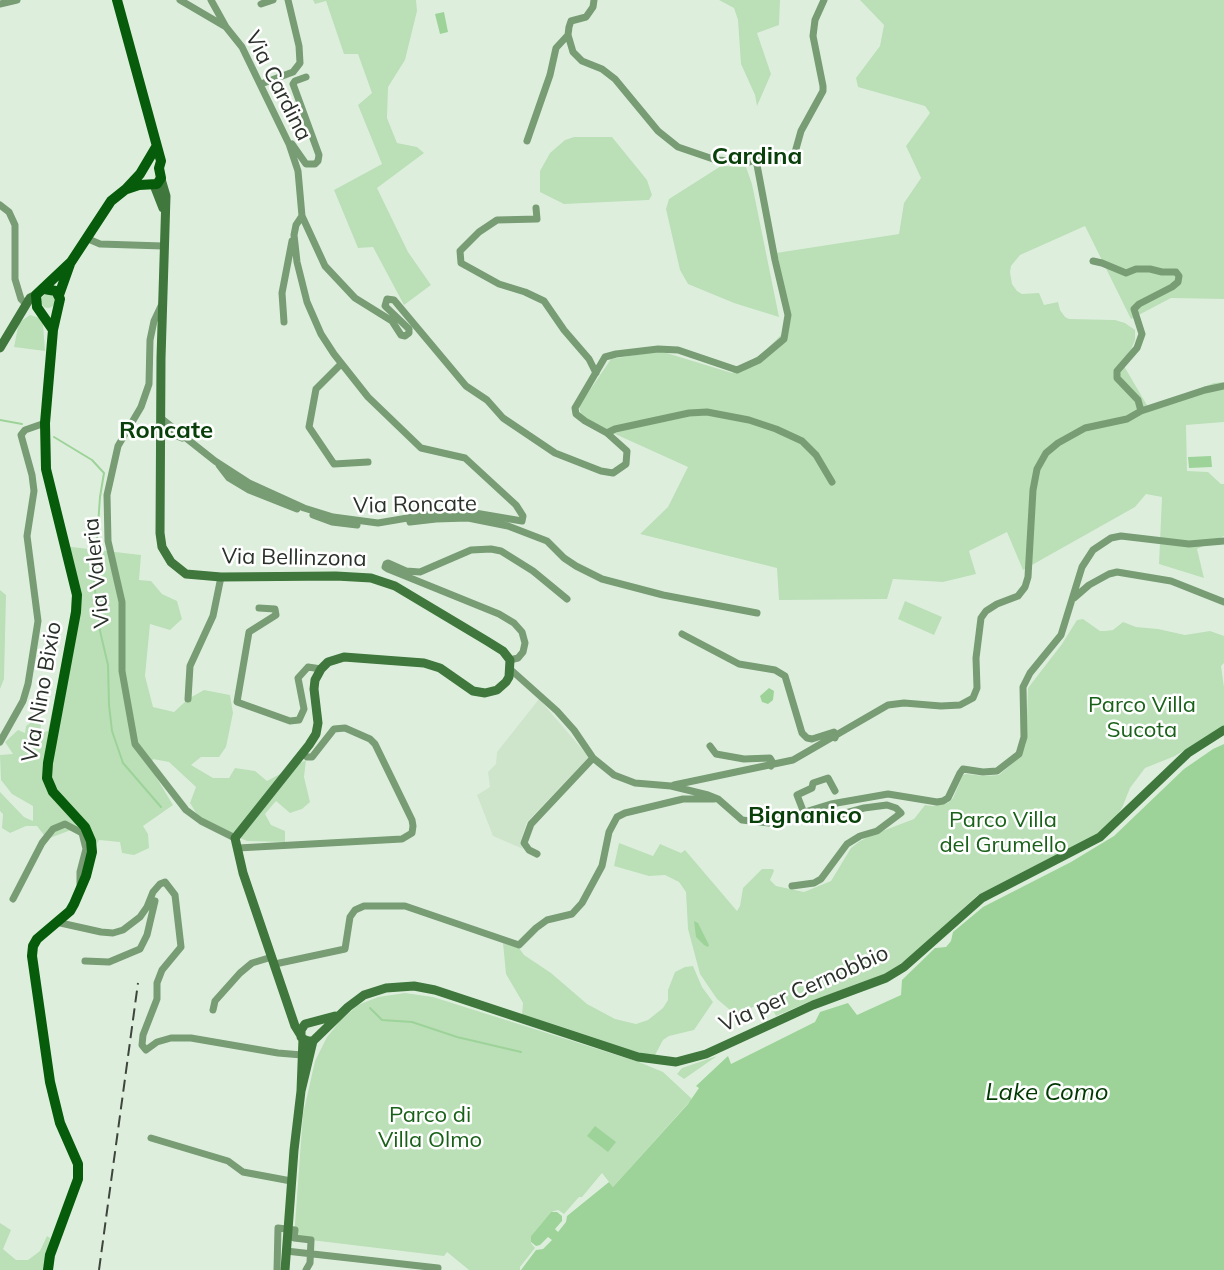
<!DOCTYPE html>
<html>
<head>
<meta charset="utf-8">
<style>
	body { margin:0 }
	canvas { display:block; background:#ddefdc }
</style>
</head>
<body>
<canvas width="1224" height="1270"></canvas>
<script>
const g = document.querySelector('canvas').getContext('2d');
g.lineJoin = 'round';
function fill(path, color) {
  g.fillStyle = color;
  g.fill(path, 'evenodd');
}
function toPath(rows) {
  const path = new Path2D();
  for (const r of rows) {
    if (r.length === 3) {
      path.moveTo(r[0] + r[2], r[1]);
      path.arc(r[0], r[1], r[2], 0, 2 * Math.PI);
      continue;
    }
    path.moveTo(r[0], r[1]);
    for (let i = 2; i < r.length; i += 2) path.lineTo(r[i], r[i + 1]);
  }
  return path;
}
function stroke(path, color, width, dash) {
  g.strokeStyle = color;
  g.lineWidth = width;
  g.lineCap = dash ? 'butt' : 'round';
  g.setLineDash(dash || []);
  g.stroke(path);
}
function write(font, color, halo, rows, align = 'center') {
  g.font = font + ' Mulish,sans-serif';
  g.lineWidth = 5;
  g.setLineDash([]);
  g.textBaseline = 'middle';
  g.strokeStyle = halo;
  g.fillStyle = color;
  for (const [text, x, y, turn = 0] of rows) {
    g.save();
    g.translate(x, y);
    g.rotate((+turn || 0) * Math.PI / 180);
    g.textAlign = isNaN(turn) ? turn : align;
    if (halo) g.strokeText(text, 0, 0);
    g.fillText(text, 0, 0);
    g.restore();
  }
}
const built = toPath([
	[539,699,589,757,527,822,520,843,523,849,493,836,477,795,490,787,488,772,496,764,497,752]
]);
const green = toPath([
	[313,0,416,0,417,11,405,60,388,87,387,118,397,143,417,147,424,153,377,188,408,252,431,285,404,305,373,247,358,248,334,190,382,164,358,105,372,93,358,54,344,54,326,1,315,4],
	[719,0,780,0,779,25,757,33,771,74,757,106,755,95,741,64,738,20,734,8],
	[860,0,1224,0,1224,299,1171,298,1131,319,1085,226,1020,255,1011,266,1010,272,1012,284,1017,291,1022,294,1039,293,1044,305,1058,302,1060,310,1065,317,1069,319,1115,320,1125,323,1135,330,1135,340,1124,366,1148,407,1214,383,1224,382,1224,422,1186,425,1187,471,1208,472,1221,484,1224,484,1224,536,1197,549,1204,578,1159,564,1162,497,1146,494,1135,507,1023,570,1007,532,969,551,976,574,943,582,893,579,887,599,779,600,777,568,640,534,668,507,688,467,582,419,579,406,611,359,660,351,732,373,763,353,788,328,776,253,899,234,904,203,921,178,906,146,930,113,925,106,858,87,856,78,880,46,884,25],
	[574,137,612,137,647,180,652,195,649,200,564,204,540,192,540,171,550,153,565,140],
	[721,166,746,167,752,184,779,317,734,303,688,284,680,270,666,209,669,199],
	[48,301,7],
	[30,315,40,318,43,324,45,351,14,347,18,327,20,322],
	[63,546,141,555,139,580,151,581,162,594,177,601,182,619,170,630,150,624,145,676,153,707,174,712,188,699,204,690,230,695,233,713,226,747,219,757,201,757,191,765,213,778,229,778,235,768,255,771,267,781,306,760,304,777,310,802,302,809,290,813,276,801,265,814,271,825,285,831,285,842,247,841,201,821,190,803,196,787,169,762,153,759,150,767,173,805,143,826,148,834,149,848,134,855,122,853,120,842,99,840,96,845,71,830,47,839,37,826,26,826,10,833,2,828,3,814,0,811,0,792,24,817,33,821,33,806,12,794,1,780,0,755,13,754,5,742,18,730,25,733,26,726,34,720,41,725,40,733,48,731,70,626,72,592],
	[0,590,6,595,4,679,0,689],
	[905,601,942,617,934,635,898,619],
	[1083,619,1100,631,1105,631,1113,630,1123,622,1136,627,1158,629,1185,635,1210,631,1224,636,1224,663,1221,666,1224,687,1224,726,1175,756,1145,768,1130,788,1122,808,1112,822,1099,833,978,895,910,957,885,974,811,1001,776,1016,768,1000,736,1015,717,999,700,974,688,929,686,892,679,882,665,875,649,876,614,866,619,843,653,856,660,844,681,853,685,850,737,911,740,906,743,888,762,869,773,869,774,871,770,880,776,886,804,892,831,881,851,848,860,841,872,835,914,819,925,805,932,806,948,803,953,798,963,775,966,774,985,776,999,775,1021,756,1026,744,1028,688,1062,644,1077,620],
	[503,943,519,948,524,955,551,973,587,1004,615,1019,636,1024,648,1020,663,1008,668,1000,668,990,675,972,685,967,693,966,702,987,713,1002,694,1030,669,1036,663,1040,654,1057,639,1055,522,1015,523,1003,506,974],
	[405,993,433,997,639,1062,663,1072,692,1099,613,1187,602,1173,582,1197,579,1197,564,1214,558,1210,551,1212,531,1236,531,1243,535,1248,520,1267,520,1270,469,1270,447,1252,444,1256,294,1238,303,1114,315,1061,327,1037,340,1021,358,1005,378,997],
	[717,1056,684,1079,677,1074,682,1068],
	[0,1223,11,1230,3,1249,16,1260,28,1260,40,1251,47,1236,50,1238,43,1270,0,1270]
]);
const water = toPath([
	[444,12,448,32,440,34,435,14],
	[1211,456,1212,467,1189,468,1188,457],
	[769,688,774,691,773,700,768,704,762,702,760,696],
	[1224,744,1224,1270,521,1270,536,1250,543,1249,552,1240,548,1237,540,1245,536,1246,531,1242,531,1236,551,1212,557,1212,562,1216,562,1221,555,1229,558,1232,566,1222,567,1216,609,1182,613,1187,688,1104,699,1088,696,1086,728,1056,731,1064,815,1022,820,1012,848,1003,857,1015,901,995,902,980,935,948,946,947,951,941,953,932,983,907,1071,862,1114,836,1184,769,1213,749],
	[694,921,698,923,709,945,708,947,704,945,696,937],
	[595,1126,616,1142,608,1152,587,1136]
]);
const stream = toPath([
	[0,420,22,424],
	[54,437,92,460,104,473,100,497,94,582,100,631,108,665,109,705,112,731,123,763,161,807],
	[370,1008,382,1020,412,1022,457,1037,521,1052]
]);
const street = toPath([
	[180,0,226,27,242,47,289,144,298,171,302,216,325,266,355,298,392,321,401,335,405,336,409,333,409,329,385,306,387,299,394,300,466,386,487,400,503,418,555,453,601,471,613,473,626,464,627,451,607,433,585,421,576,414,575,408,605,357,616,354,658,349,678,350,737,370,759,360,784,339,788,315,775,260,757,165,754,160,749,162,716,160,678,147,658,131,615,79,602,69,582,61,573,52,568,35,569,27,571,21,586,17,593,7,594,0],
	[211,0,226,27],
	[0,4,17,0],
	[261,4,273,0],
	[261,84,293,72,300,63,299,46,288,0],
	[527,141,550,75,556,48,568,35],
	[292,144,306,164,315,164,318,161,319,155,293,84,295,81,306,77],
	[754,160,760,157,792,159,794,156,801,131,823,91,823,86,813,36,815,20,824,0],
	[0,205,9,212,15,225,15,279,21,299,26,304],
	[536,208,537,219,497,220,479,232,460,251,461,263,499,284,525,292,544,301,564,330,589,359,596,373],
	[86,238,100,244,163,246],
	[1093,261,1102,263,1126,273,1136,269,1150,269,1162,272,1176,272,1179,276,1178,282,1172,287,1139,304,1134,309,1142,334,1137,348,1117,371,1117,378,1138,400,1141,411],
	[162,304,154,321,150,340,149,384,141,407,118,446,107,495,108,541,122,602,122,671,135,744,186,810,201,821,235,838],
	[284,322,282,293,292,241],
	[341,364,316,389,309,427,334,464,368,462],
	[162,419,215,461,249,483,304,508,333,517,378,523,437,513,469,512,522,521,523,516,516,505,465,458,421,448,368,397,334,354,321,334,307,302,297,262,294,235,296,225,302,216],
	[607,433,615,429,689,413,707,412,749,420,776,429,802,441,816,455,832,482],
	[162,434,173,434,182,438],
	[219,465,229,478,249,490,297,509],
	[313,515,332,522,357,525],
	[410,522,436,519,468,518,508,526,547,541,564,558,576,566,602,579,663,595,757,613],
	[1074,598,1089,585,1109,574,1117,572,1171,581,1224,602],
	[259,608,275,609,276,615,249,632,237,702,290,721,299,720,304,709,298,678,308,667,321,669],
	[682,634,739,664,775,670,785,676,802,733,807,738,812,739,834,732,836,735,835,738],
	[510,660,518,658,523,652,525,643,522,632,514,623,499,614,388,569,385,567,386,564,388,563,406,571,420,572,471,550,491,549,501,551,533,571,567,599],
	[510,669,557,711,574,730,593,758,614,775,635,783,671,786,708,795,718,799,742,820,769,823,831,804,888,794,937,802,943,801,948,798,960,773,963,769,983,772,997,771,1019,754,1024,737,1023,687,1030,673,1061,635,1082,567,1093,550,1111,538,1121,536,1189,544,1224,541],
	[188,699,190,666,213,616,221,577],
	[0,742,23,701,28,684,38,621,27,536,34,491,32,475,21,435,25,430,45,423],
	[710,746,716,754,744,759,770,758,773,763,771,766],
	[674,785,793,760,888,705,904,703,941,706,960,705,973,698,977,688,976,658,981,618,986,611,997,604,1018,596,1025,587,1028,577,1033,490,1037,469,1046,453,1058,443,1085,428,1127,419,1141,411,1205,390,1224,386],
	[804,813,797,795,812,788,813,783,828,778,835,791],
	[238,848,402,839,412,833,413,826,412,820,375,744,370,739,345,728,334,729,312,757,307,757,303,753],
	[537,854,529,850,524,843,531,824,593,758],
	[792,886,814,883,821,879,847,844,860,836,877,831,901,813,896,808,887,805,864,808,820,820,810,817,805,812],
	[13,899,42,843,53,829,65,824,82,833,86,849,80,872,80,884],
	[56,922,101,932,113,933,123,930,140,917,147,907,153,892,160,884,165,882,175,895,181,947,162,970,157,983,157,999,143,1035,142,1045,146,1050,157,1042,171,1038,191,1038,278,1053,302,1055],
	[85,961,109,962,140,949,147,935,155,901],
	[275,964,345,949,350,917,355,910,364,906,405,906,519,945,536,928,547,920,572,914,582,903,602,866,609,832,617,817,625,813,683,799,714,799],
	[213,1010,215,1001,240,973,252,963,272,957],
	[151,1138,228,1161,243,1172,291,1181],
	[286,1251,438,1268],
	[277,1270,278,1228,295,1230,294,1238,311,1240,310,1263,306,1270]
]);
const secondary = toPath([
	[161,179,166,196,161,358,160,533,162,547,171,562,186,574,221,577,336,576,371,578,395,586,487,641,503,651,510,660,509,677,506,682,497,690,485,693,473,691,440,668,424,663,344,657,328,662,321,669,315,680,314,689,318,723,316,734,309,745,235,838,243,873,295,1026,303,1039,308,1041,313,1041],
	[154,185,163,208],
	[0,348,30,298,36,295],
	[301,1037,301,1030,305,1024,335,1016],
	[301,1091,313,1041,348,1007,364,995,386,988,414,986,435,990,638,1057,676,1062,706,1054,813,1005,886,978,904,967,982,898,1100,837,1188,753,1224,730],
	[285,1270,294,1150,301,1091,303,1039]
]);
const primary = toPath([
	[117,0,161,161,159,168,161,178,157,184,139,185,127,189],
	[44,289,56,291,60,299,53,330,45,423,46,469,77,595,76,612,48,763,47,778,53,792,85,827,91,841,92,852,86,876,74,904,70,911,37,939,33,946,32,956,50,1082,60,1123,78,1164,78,1179,50,1255,48,1270],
	[59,295,70,264],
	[53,330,37,307,36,295,71,262,111,201,126,189,140,174,156,147]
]);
const rail = toPath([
	[99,1270,138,983]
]);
const streetNames = [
	["Via Cardina",278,86,63],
	["Via Roncate",415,505,-1],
	["Via Bellinzona",294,558,1],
	["Via Valeria",97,573,-96],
	["Via Nino Bixio",42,692,-80],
	["Via per Cernobbio",804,989,-24]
];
const parkNames = [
	["Parco Villa",1142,705],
	["Sucota",1142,730],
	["Parco Villa",1003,820],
	["del Grumello",1003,845],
	["Parco di",430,1115],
	["Villa Olmo",430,1140]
];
const neighbourhoodNames = [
	["Cardina",757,157],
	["Roncate",166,431],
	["Bignanico",805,816]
];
const waterNames = [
	["Lake Como",1047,1093]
];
fill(built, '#cee5cc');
fill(green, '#bbe0b8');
fill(water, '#9dd399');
stroke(stream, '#9dd399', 2);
stroke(street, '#789d75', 7);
stroke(secondary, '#3f773d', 9);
stroke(primary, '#075c0b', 10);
stroke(rail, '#3d453d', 2, [12, 6]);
write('22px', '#2a312a', '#fff', streetNames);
write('22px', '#196119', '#fff', parkNames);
write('bold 24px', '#09400a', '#fff', neighbourhoodNames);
write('italic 24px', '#003a02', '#fff', waterNames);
</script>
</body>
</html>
